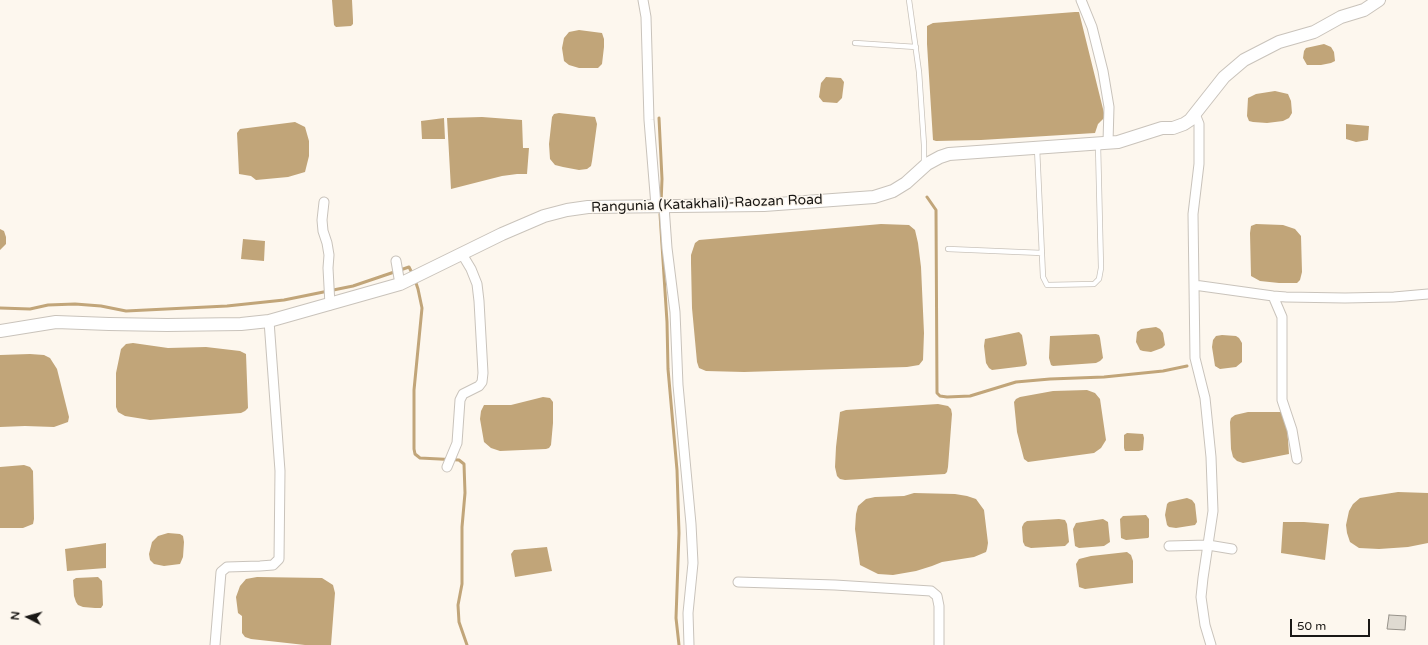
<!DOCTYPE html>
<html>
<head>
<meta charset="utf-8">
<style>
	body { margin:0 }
	#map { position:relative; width:1428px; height:645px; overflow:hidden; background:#fdf7ee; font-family:"Varela Round",sans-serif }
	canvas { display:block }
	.north { position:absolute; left:8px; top:597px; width:40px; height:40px; -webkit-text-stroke:3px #fdf7ee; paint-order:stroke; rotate:276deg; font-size:11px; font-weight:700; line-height:16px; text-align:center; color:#1a1815 }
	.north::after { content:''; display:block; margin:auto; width:14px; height:18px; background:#1a1815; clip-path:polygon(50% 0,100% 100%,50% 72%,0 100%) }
	.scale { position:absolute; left:1290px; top:619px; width:80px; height:18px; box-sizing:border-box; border:2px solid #1a1815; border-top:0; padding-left:5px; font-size:12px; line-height:14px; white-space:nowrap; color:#1a1815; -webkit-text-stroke:3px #fdf7ee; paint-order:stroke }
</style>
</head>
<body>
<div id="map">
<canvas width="1428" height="645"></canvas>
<div class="north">N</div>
<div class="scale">50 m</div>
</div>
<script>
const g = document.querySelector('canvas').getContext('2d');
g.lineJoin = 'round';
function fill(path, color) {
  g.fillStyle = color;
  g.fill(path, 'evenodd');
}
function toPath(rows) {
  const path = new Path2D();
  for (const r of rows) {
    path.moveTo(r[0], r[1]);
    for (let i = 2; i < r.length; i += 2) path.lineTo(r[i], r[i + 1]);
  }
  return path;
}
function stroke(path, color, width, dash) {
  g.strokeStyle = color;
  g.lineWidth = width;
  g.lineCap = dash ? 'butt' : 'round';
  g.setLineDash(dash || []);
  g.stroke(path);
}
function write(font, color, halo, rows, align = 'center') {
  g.font = font + ' "Varela Round",sans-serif';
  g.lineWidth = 3;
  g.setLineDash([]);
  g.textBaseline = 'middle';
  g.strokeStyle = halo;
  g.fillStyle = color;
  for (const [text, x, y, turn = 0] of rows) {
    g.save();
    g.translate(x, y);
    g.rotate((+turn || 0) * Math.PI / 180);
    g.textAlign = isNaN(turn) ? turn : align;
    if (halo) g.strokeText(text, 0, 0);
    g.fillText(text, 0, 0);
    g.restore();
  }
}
const water = toPath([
	[332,0,352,0,353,20,353,24,351,26,336,27,334,25],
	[1075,12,1079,12,1105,117,1098,124,1095,133,981,140,936,141,933,140,927,44,927,26,933,23],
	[579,30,602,33,604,39,604,47,602,64,598,68,579,68,569,65,564,61,562,48,564,38,569,32],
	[1324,44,1331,47,1334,52,1335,61,1331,63,1321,65,1307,65,1303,58,1304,51,1306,48],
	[826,77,841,78,844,82,842,98,837,103,823,102,819,97,821,83],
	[1275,91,1288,94,1291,101,1292,113,1289,118,1283,121,1267,123,1253,122,1249,121,1247,116,1248,98,1256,94],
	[559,113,595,117,597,124,592,161,591,166,587,169,579,170,563,167,555,165,550,159,549,144,552,117,554,114],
	[482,117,522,120,523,148,529,148,527,174,517,174,502,176,451,189,447,118],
	[444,118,445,139,422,139,421,121],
	[295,122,305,127,309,141,309,156,305,172,288,177,256,180,251,176,239,174,237,133,240,129],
	[1346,124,1369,126,1368,140,1356,142,1346,139],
	[881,224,909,225,915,230,918,243,921,267,924,333,923,360,919,365,907,367,744,372,706,371,699,368,697,362,692,308,691,263,691,255,695,243,699,240],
	[1256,224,1283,225,1295,229,1301,236,1302,272,1300,280,1297,283,1279,283,1260,281,1251,276,1250,233,1251,226],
	[0,229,4,231,6,237,6,244,0,250],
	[243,239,265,241,264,261,241,259],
	[1156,327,1160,329,1163,333,1165,345,1162,348,1151,352,1143,351,1140,350,1136,342,1137,332,1141,329],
	[1019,332,1022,335,1027,364,1025,366,992,370,989,368,986,363,984,346,985,339],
	[1096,334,1099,335,1100,338,1103,358,1100,361,1096,363,1053,366,1051,365,1049,358,1050,336],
	[1222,335,1236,336,1239,338,1242,343,1242,362,1236,367,1220,369,1215,366,1212,347,1213,340,1216,336],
	[133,343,168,348,206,347,240,351,246,354,248,408,245,411,241,413,150,420,125,416,118,412,116,407,116,373,121,349,126,344],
	[30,354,44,355,50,358,57,369,69,417,68,422,54,427,25,426,0,427,0,355],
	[1087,390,1095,393,1100,399,1106,440,1101,448,1094,453,1028,462,1024,459,1017,432,1014,402,1016,399,1020,397,1053,391],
	[543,397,550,398,553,402,553,423,551,445,549,448,546,449,500,451,491,448,484,442,480,419,481,411,484,405,511,405],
	[938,404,948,406,951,409,952,414,948,467,947,472,945,474,845,480,840,479,837,476,835,467,836,447,840,412,846,410],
	[1248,412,1286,412,1289,454,1243,463,1237,461,1233,457,1231,449,1230,422,1231,418,1235,415],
	[1127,433,1143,434,1144,438,1143,450,1139,451,1125,451,1124,448,1124,435],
	[24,465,30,467,33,471,34,519,33,524,23,528,0,528,0,467],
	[1398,492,1428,493,1428,543,1408,547,1379,549,1359,548,1350,542,1347,533,1346,525,1349,511,1353,504,1360,498],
	[914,493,955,494,967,496,976,499,984,510,988,543,987,549,986,552,974,557,942,562,932,566,916,571,893,575,878,574,860,565,855,529,856,514,858,506,866,499,875,497,904,496],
	[1187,498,1192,500,1195,504,1197,522,1195,525,1176,528,1169,527,1167,525,1165,515,1167,504,1169,502],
	[1146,515,1149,519,1149,537,1148,538,1126,540,1121,538,1120,519,1123,516],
	[1059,519,1065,520,1067,524,1069,542,1065,546,1031,548,1025,546,1023,542,1022,527,1024,523,1027,521],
	[1103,519,1108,522,1110,542,1104,546,1079,548,1075,546,1073,529,1076,523],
	[1283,522,1304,522,1329,524,1325,560,1281,553],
	[168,533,180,534,183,536,184,542,183,557,180,564,164,566,154,564,150,560,149,554,152,542,158,536],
	[106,543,106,568,67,571,65,549],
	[547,547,552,571,515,577,511,554,514,550],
	[1127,552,1131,555,1133,561,1133,583,1085,589,1079,587,1076,564,1079,559,1091,556],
	[98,577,102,581,103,605,101,608,95,608,83,607,78,605,76,602,74,596,73,580,76,578],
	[257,577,322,578,333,585,335,593,331,645,305,645,251,639,245,637,242,633,242,616,238,613,236,597,240,586,246,579]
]);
const stream = toPath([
	[659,118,662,179,661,204],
	[927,197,936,210,937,393,940,396,947,397,970,396,1016,382,1050,379,1104,377,1163,371,1187,366],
	[660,214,667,322,668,369,677,470,679,533,676,618,679,645],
	[415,280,418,289,422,308,414,390,414,449,415,454,420,458,459,460,464,464,465,493,462,527,462,584,458,605,459,622,467,645],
	[0,308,30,309,48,305,75,304,101,306,126,311,227,306,284,300,353,286,409,267,413,275]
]);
const building = toPath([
	[1389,615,1406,616,1405,630,1387,629,1389,615]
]);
const lane = toPath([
	[909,0,919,72,924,145,924,164],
	[855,43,916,47],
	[1037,148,1043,277,1047,285,1094,284,1099,279,1101,268,1098,145],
	[948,249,1042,253]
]);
const street = toPath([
	[643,0,646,17,649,120,656,206],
	[1081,0,1092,27,1103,71,1109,107,1108,142],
	[1195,114,1199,124,1199,164,1193,214,1195,358,1205,398,1211,457,1213,511,1203,578,1201,597,1205,625,1211,645],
	[324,202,322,220,323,231,327,243,329,255,328,268,330,305],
	[664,206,667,248,675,312,678,385,691,524,693,563,688,613,689,645],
	[396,261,400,284],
	[1194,285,1273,296,1286,297,1345,298,1394,297,1428,294],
	[1273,296,1282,317,1282,400,1292,430,1297,459],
	[447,467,457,443,460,400,463,394,479,386,482,382,483,373,479,301,477,284,471,269,462,254],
	[1169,546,1208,545,1232,549],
	[738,582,835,585,931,591,937,596,939,606,939,645],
	[215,645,221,572,227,567,260,566,273,565,279,559,280,471,269,321]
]);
const secondary = toPath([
	[0,331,56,322,109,324,167,325,241,324,269,321,400,284,502,234,544,216,567,210,588,207,764,205,874,197,893,191,906,183,927,164,940,157,949,154,1118,142,1162,128,1173,128,1184,124,1190,120,1224,77,1244,60,1279,42,1314,32,1341,17,1364,10,1379,0]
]);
const streetNames = [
	["Rangunia (Katakhali)-Raozan Road",707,204,-2]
];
fill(water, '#c1a579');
stroke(stream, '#c1a579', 3);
fill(building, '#dfdad1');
stroke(building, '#97928a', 1);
stroke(lane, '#c9c3bb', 6);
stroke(street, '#c9c3bb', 11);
stroke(secondary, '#c9c3bb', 14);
stroke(lane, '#fff', 4.5);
stroke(street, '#fff', 9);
stroke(secondary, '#fff', 12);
write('14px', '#1a1815', '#fdf7ee', streetNames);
</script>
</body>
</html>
